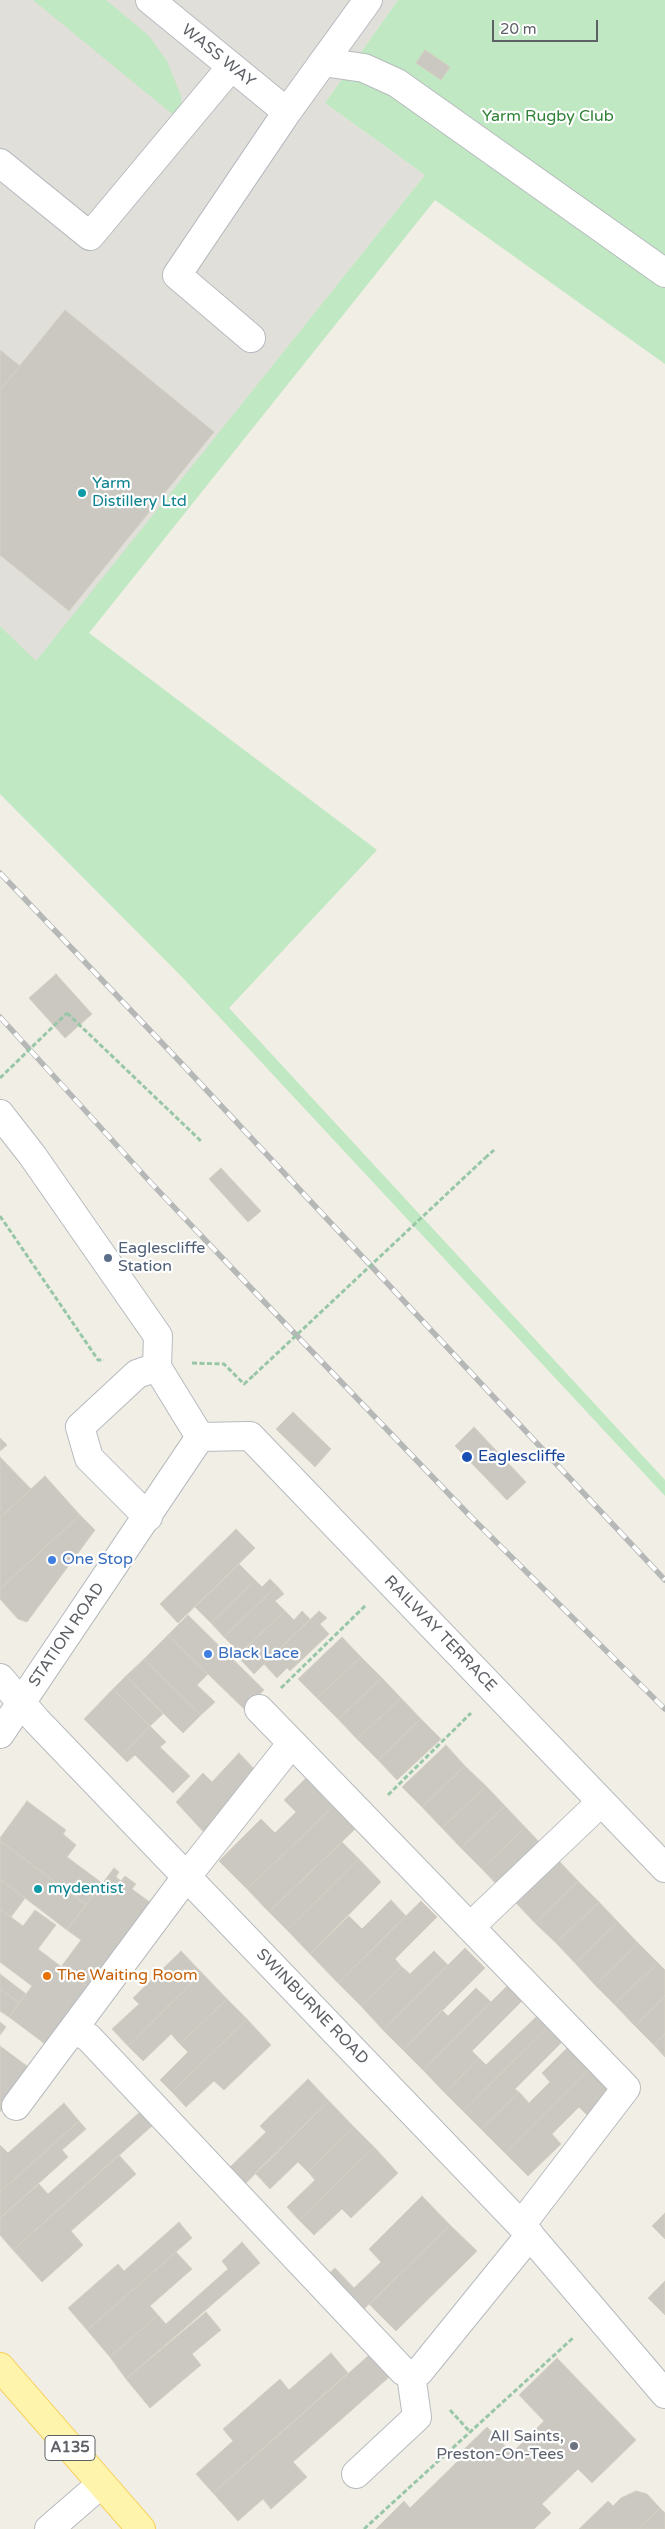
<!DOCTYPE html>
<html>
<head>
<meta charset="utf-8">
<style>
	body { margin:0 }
	#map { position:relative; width:665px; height:2529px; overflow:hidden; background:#f0eee5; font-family:"Varela Round",sans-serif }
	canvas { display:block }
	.scale { position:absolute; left:492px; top:20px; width:106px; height:22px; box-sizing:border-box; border:2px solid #5d6166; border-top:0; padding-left:6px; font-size:15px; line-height:18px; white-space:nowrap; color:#5d6166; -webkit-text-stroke:4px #fff; paint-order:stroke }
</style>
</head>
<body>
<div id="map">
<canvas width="665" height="2529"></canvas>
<div class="scale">20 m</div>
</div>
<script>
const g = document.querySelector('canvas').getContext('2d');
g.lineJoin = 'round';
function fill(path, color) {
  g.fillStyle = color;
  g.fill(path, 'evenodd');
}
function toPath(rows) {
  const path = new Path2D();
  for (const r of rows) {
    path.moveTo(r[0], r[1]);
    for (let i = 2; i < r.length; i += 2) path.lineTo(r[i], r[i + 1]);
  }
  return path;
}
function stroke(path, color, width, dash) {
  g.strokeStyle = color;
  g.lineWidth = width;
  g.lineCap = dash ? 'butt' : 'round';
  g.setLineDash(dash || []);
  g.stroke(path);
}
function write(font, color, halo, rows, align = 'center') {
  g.font = font + ' "Varela Round",sans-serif';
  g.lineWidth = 4.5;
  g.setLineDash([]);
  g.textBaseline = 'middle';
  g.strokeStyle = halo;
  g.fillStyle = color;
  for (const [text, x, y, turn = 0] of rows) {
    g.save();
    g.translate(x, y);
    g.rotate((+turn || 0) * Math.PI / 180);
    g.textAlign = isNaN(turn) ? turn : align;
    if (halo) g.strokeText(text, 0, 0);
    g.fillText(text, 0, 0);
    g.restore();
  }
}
const industrial = toPath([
	[0,0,398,0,325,103,425,175,36,662,0,626]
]);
const green = toPath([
	[33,0,106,0,149,36,167,61,181,96,182,110,177,118],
	[398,0,665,0,665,364,435,200,89,633,377,850,229,1008,665,1480,665,1496,183,978,0,794,0,626,36,661,425,175,325,103]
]);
const building = toPath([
	[425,50,450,67,441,80,416,63,425,50],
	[65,310,214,432,69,611,0,555,0,390,65,310],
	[0,350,20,366,0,390,0,350],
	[56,974,92,1014,65,1038,29,998,56,974],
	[221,1168,261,1211,248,1222,209,1179,221,1168],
	[293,1412,331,1449,315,1467,276,1429,293,1412],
	[474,1427,526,1482,507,1500,455,1446,474,1427],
	[0,1438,7,1445,0,1451,0,1438],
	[0,1457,31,1489,0,1518,0,1457],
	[45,1476,80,1515,0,1589,0,1518,45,1476],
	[80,1515,95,1530,27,1622,18,1619,0,1599,0,1589,80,1515],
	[236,1529,255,1548,178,1623,160,1604,236,1529],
	[239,1564,255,1580,211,1623,195,1607,239,1564],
	[270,1579,277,1586,224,1637,211,1623,255,1580,262,1587,270,1579],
	[277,1586,284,1594,275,1601,285,1611,240,1653,224,1637,277,1586],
	[285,1611,294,1620,302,1611,310,1619,254,1674,237,1656,285,1611],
	[319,1611,327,1618,320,1624,329,1634,290,1671,287,1668,277,1678,264,1664,319,1611],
	[188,1615,264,1690,244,1709,168,1635,188,1615],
	[168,1635,208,1674,197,1685,215,1702,201,1715,144,1659,168,1635],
	[342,1637,361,1657,317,1698,298,1679,342,1637],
	[361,1657,382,1678,338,1719,317,1698,361,1657],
	[144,1659,201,1715,183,1733,126,1676,144,1659],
	[126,1676,163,1714,150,1726,113,1689,126,1676],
	[382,1678,401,1698,357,1739,338,1719,382,1678],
	[113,1689,150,1726,121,1756,84,1719,113,1689],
	[401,1698,421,1719,378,1760,357,1739,401,1698],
	[421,1719,441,1739,397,1780,378,1760,421,1719],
	[150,1726,166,1742,160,1747,190,1776,173,1793,135,1755,127,1762,121,1756,150,1726],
	[446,1745,465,1766,422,1807,402,1787,446,1745],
	[239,1753,259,1774,209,1838,176,1802,203,1773,212,1782,239,1753],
	[465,1766,486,1786,442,1828,422,1807,465,1766],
	[306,1778,333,1807,247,1889,219,1861,261,1819,275,1833,296,1812,284,1800,306,1778],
	[486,1786,505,1806,461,1848,442,1828,486,1786],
	[27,1801,66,1830,63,1834,76,1845,67,1857,102,1883,86,1905,0,1841,0,1838,27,1801],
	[505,1806,525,1827,482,1869,461,1848,505,1806],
	[333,1807,355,1829,269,1912,247,1889,333,1807],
	[525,1827,544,1847,501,1889,482,1869,525,1827],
	[0,1841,86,1905,67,1930,0,1879,0,1841],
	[342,1842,359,1859,287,1930,269,1912,342,1842],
	[359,1859,381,1882,310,1954,287,1930,359,1859],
	[559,1861,578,1881,535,1923,516,1903,559,1861],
	[114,1868,119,1872,116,1877,121,1881,125,1876,136,1884,132,1889,155,1906,92,1990,61,1967,81,1940,67,1930,114,1868],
	[0,1879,25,1898,11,1917,0,1909,0,1879],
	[578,1881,599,1902,556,1943,535,1923,578,1881],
	[391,1900,406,1916,338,1983,310,1954,349,1916,362,1929,391,1900],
	[421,1901,437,1917,395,1959,401,1966,361,2006,338,1983,421,1901],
	[599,1902,618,1922,575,1963,556,1943,599,1902],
	[0,1909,23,1926,35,1910,56,1925,38,1949,92,1990,49,2047,9,2017,32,1986,0,1962,0,1909],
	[618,1922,638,1943,595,1985,575,1963,618,1922],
	[638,1943,658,1963,614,2004,595,1985,638,1943],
	[465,1948,485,1968,403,2050,383,2030,465,1948],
	[181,1951,202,1973,128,2046,112,2029,139,2004,133,1998,181,1951],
	[434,1951,448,1965,383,2030,361,2006,401,1966,410,1974,434,1951],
	[658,1963,665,1970,665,1996,635,2026,614,2004,658,1963],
	[202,1973,227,1999,180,2044,171,2034,143,2061,128,2046,202,1973],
	[0,1974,26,1994,19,2003,0,1989,0,1974],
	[507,1986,522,2001,472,2051,479,2058,445,2093,423,2070,507,1986],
	[476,1988,491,2002,423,2070,403,2050,442,2010,448,2016,476,1988],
	[0,1989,19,2003,9,2017,0,2011,0,1989],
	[665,1996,665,2034,654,2045,635,2026,665,1996],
	[227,1999,247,2019,172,2092,160,2080,188,2052,180,2044,227,1999],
	[537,2016,548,2027,463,2111,445,2093,479,2058,486,2065,537,2016],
	[247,2019,271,2045,224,2090,214,2081,186,2107,172,2092,247,2019],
	[0,2022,6,2027,0,2035,0,2022],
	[548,2027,562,2042,515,2089,519,2092,481,2129,463,2111,548,2027],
	[665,2034,665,2057,654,2045,665,2034],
	[0,2046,31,2069,0,2112,0,2046],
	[568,2047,589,2069,505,2153,481,2129,519,2092,529,2103,550,2082,542,2073,568,2047],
	[589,2069,614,2094,590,2118,579,2107,552,2134,561,2144,528,2176,505,2153,589,2069],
	[308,2079,329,2101,242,2187,226,2171,266,2132,260,2126,308,2079],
	[329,2101,354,2127,308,2172,298,2162,270,2189,255,2173,329,2101],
	[64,2103,79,2121,0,2192,0,2145,8,2153,64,2103],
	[140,2112,152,2126,13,2250,0,2235,0,2218,39,2184,48,2194,140,2112],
	[79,2121,86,2129,62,2150,68,2157,0,2218,0,2192,79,2121],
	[354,2127,374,2147,299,2220,287,2207,315,2180,308,2172,354,2127],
	[374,2147,398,2173,351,2218,342,2209,314,2235,299,2220,374,2147],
	[119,2155,136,2174,71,2231,83,2245,42,2282,13,2250,119,2155],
	[422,2196,450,2225,358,2315,323,2279,335,2268,354,2288,381,2262,369,2249,422,2196],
	[665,2213,665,2239,652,2226,665,2213],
	[179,2222,192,2238,87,2330,68,2308,118,2264,124,2271,179,2222],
	[450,2225,477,2251,396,2331,369,2304,450,2225],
	[242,2242,260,2263,126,2379,110,2357,158,2315,166,2324,228,2269,222,2261,242,2242],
	[176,2252,192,2269,150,2306,158,2315,110,2357,87,2330,176,2252],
	[665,2281,665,2315,648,2298,665,2281],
	[206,2312,221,2330,192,2354,201,2365,150,2408,126,2379,206,2312],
	[376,2349,396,2371,293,2462,307,2477,271,2509,263,2499,238,2521,213,2493,376,2349],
	[331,2353,348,2373,213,2493,196,2474,233,2441,223,2429,280,2379,289,2390,331,2353],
	[557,2358,636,2440,592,2483,578,2469,542,2504,551,2513,534,2529,376,2529,404,2501,410,2508,461,2458,458,2455,487,2427,512,2453,544,2421,519,2395,557,2358],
	[636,2491,647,2494,660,2508,638,2529,579,2529,608,2501,613,2506,621,2498,636,2491],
	[660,2508,665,2513,665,2529,638,2529,660,2508]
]);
const path = toPath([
	[67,1013,202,1142],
	[485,1158,494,1150],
	[0,1216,92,1351,98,1360,104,1360],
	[192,1363,224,1364,244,1384,254,1375],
	[281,1688,366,1605],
	[388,1795,471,1713],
	[450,2410,470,2432],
	[364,2529,574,2337]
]);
const minor = toPath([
	[150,0,287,112],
	[323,62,364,68,397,83,665,273],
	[0,163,90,236,231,67],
	[251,338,177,275,287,112,368,0],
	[0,1114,32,1155,158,1336,157,1367,200,1437],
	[200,1437,250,1436,665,1868],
	[148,1517,89,1458,80,1427,137,1374,157,1367],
	[0,1678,37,1721,521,2225,665,2394],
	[259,1709,292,1743],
	[0,1734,200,1437],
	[470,1927,601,1802],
	[16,2106,74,2028],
	[521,2225,626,2088,292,1743,187,1876,74,2028,89,2038,403,2371,411,2375,419,2372,530,2235],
	[356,2474,417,2417,411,2375],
	[49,2529,101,2484]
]);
const major = toPath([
	[0,2367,141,2529]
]);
const rail = toPath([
	[0,873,183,1065,665,1580],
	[0,1017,152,1184,249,1286,471,1517,665,1709]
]);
const pathBridge = toPath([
	[0,1078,67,1013],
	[254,1375,485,1158]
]);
const markers = [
	[82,493,5,"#0f9aa8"],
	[108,1258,5,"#5c6f8a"],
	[467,1457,6,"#1a4fb4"],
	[52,1560,5,"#3f7fe0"],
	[208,1654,5,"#3f7fe0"],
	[38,1889,5,"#0f9aa8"],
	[47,1976,5,"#e8710a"],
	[574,2446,5,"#6b7280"]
];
const shields = [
	[70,2448,50]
];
const shieldNames = [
	["A135",70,2448]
];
const streetNames = [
	["WASS WAY",218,56,39],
	["RAILWAY TERRACE",440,1634,46],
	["STATION ROAD",67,1635,-56],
	["SWINBURNE ROAD",312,2007,46]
];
const parkNames = [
	["Yarm Rugby Club",548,117]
];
const cultureNames = [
	["Yarm",92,484],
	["Distillery Ltd",92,502],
	["mydentist",48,1889]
];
const serviceNames = [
	["Eaglescliffe",118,1249],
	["Station",118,1267]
];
const transitNames = [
	["Eaglescliffe",478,1457]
];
const shopNames = [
	["One Stop",62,1560],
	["Black Lace",218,1654]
];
const foodNames = [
	["The Waiting Room",57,1976]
];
const worshipNames = [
	["All Saints,",564,2437],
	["Preston-On-Tees",564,2455]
];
fill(industrial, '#e1dfd9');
fill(green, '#c0e8c2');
fill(building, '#cbc8c2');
stroke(building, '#d5d0c3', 1);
stroke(minor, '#b7bbbf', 30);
stroke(major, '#f8cf56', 30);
stroke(path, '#98c7a7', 3, [5, 2.5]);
stroke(minor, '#fff', 28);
stroke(major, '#fff4ab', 28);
stroke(rail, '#b6b7b7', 5.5);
stroke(rail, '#fff', 4, [11]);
stroke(pathBridge, '#98c7a7', 3, [5, 2.5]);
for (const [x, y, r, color] of markers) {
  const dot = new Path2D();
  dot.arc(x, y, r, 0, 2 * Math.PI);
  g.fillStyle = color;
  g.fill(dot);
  stroke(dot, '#fff', 2);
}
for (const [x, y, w] of shields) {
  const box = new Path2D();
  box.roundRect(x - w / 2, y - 12.5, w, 25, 4);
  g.fillStyle = '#fff';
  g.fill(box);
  stroke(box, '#5d6166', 1);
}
write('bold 15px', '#5d6166', null, shieldNames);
write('16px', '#5d6166', '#fff', streetNames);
write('16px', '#308236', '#fff', parkNames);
write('16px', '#0d838f', '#fff', cultureNames, 'left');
write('16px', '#4e5e75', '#fff', serviceNames, 'left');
write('16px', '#164399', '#fff', transitNames, 'left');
write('16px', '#366cbe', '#fff', shopNames, 'left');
write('16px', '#c56008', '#fff', foodNames, 'left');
write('16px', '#5b616d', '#fff', worshipNames, 'right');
</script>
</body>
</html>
